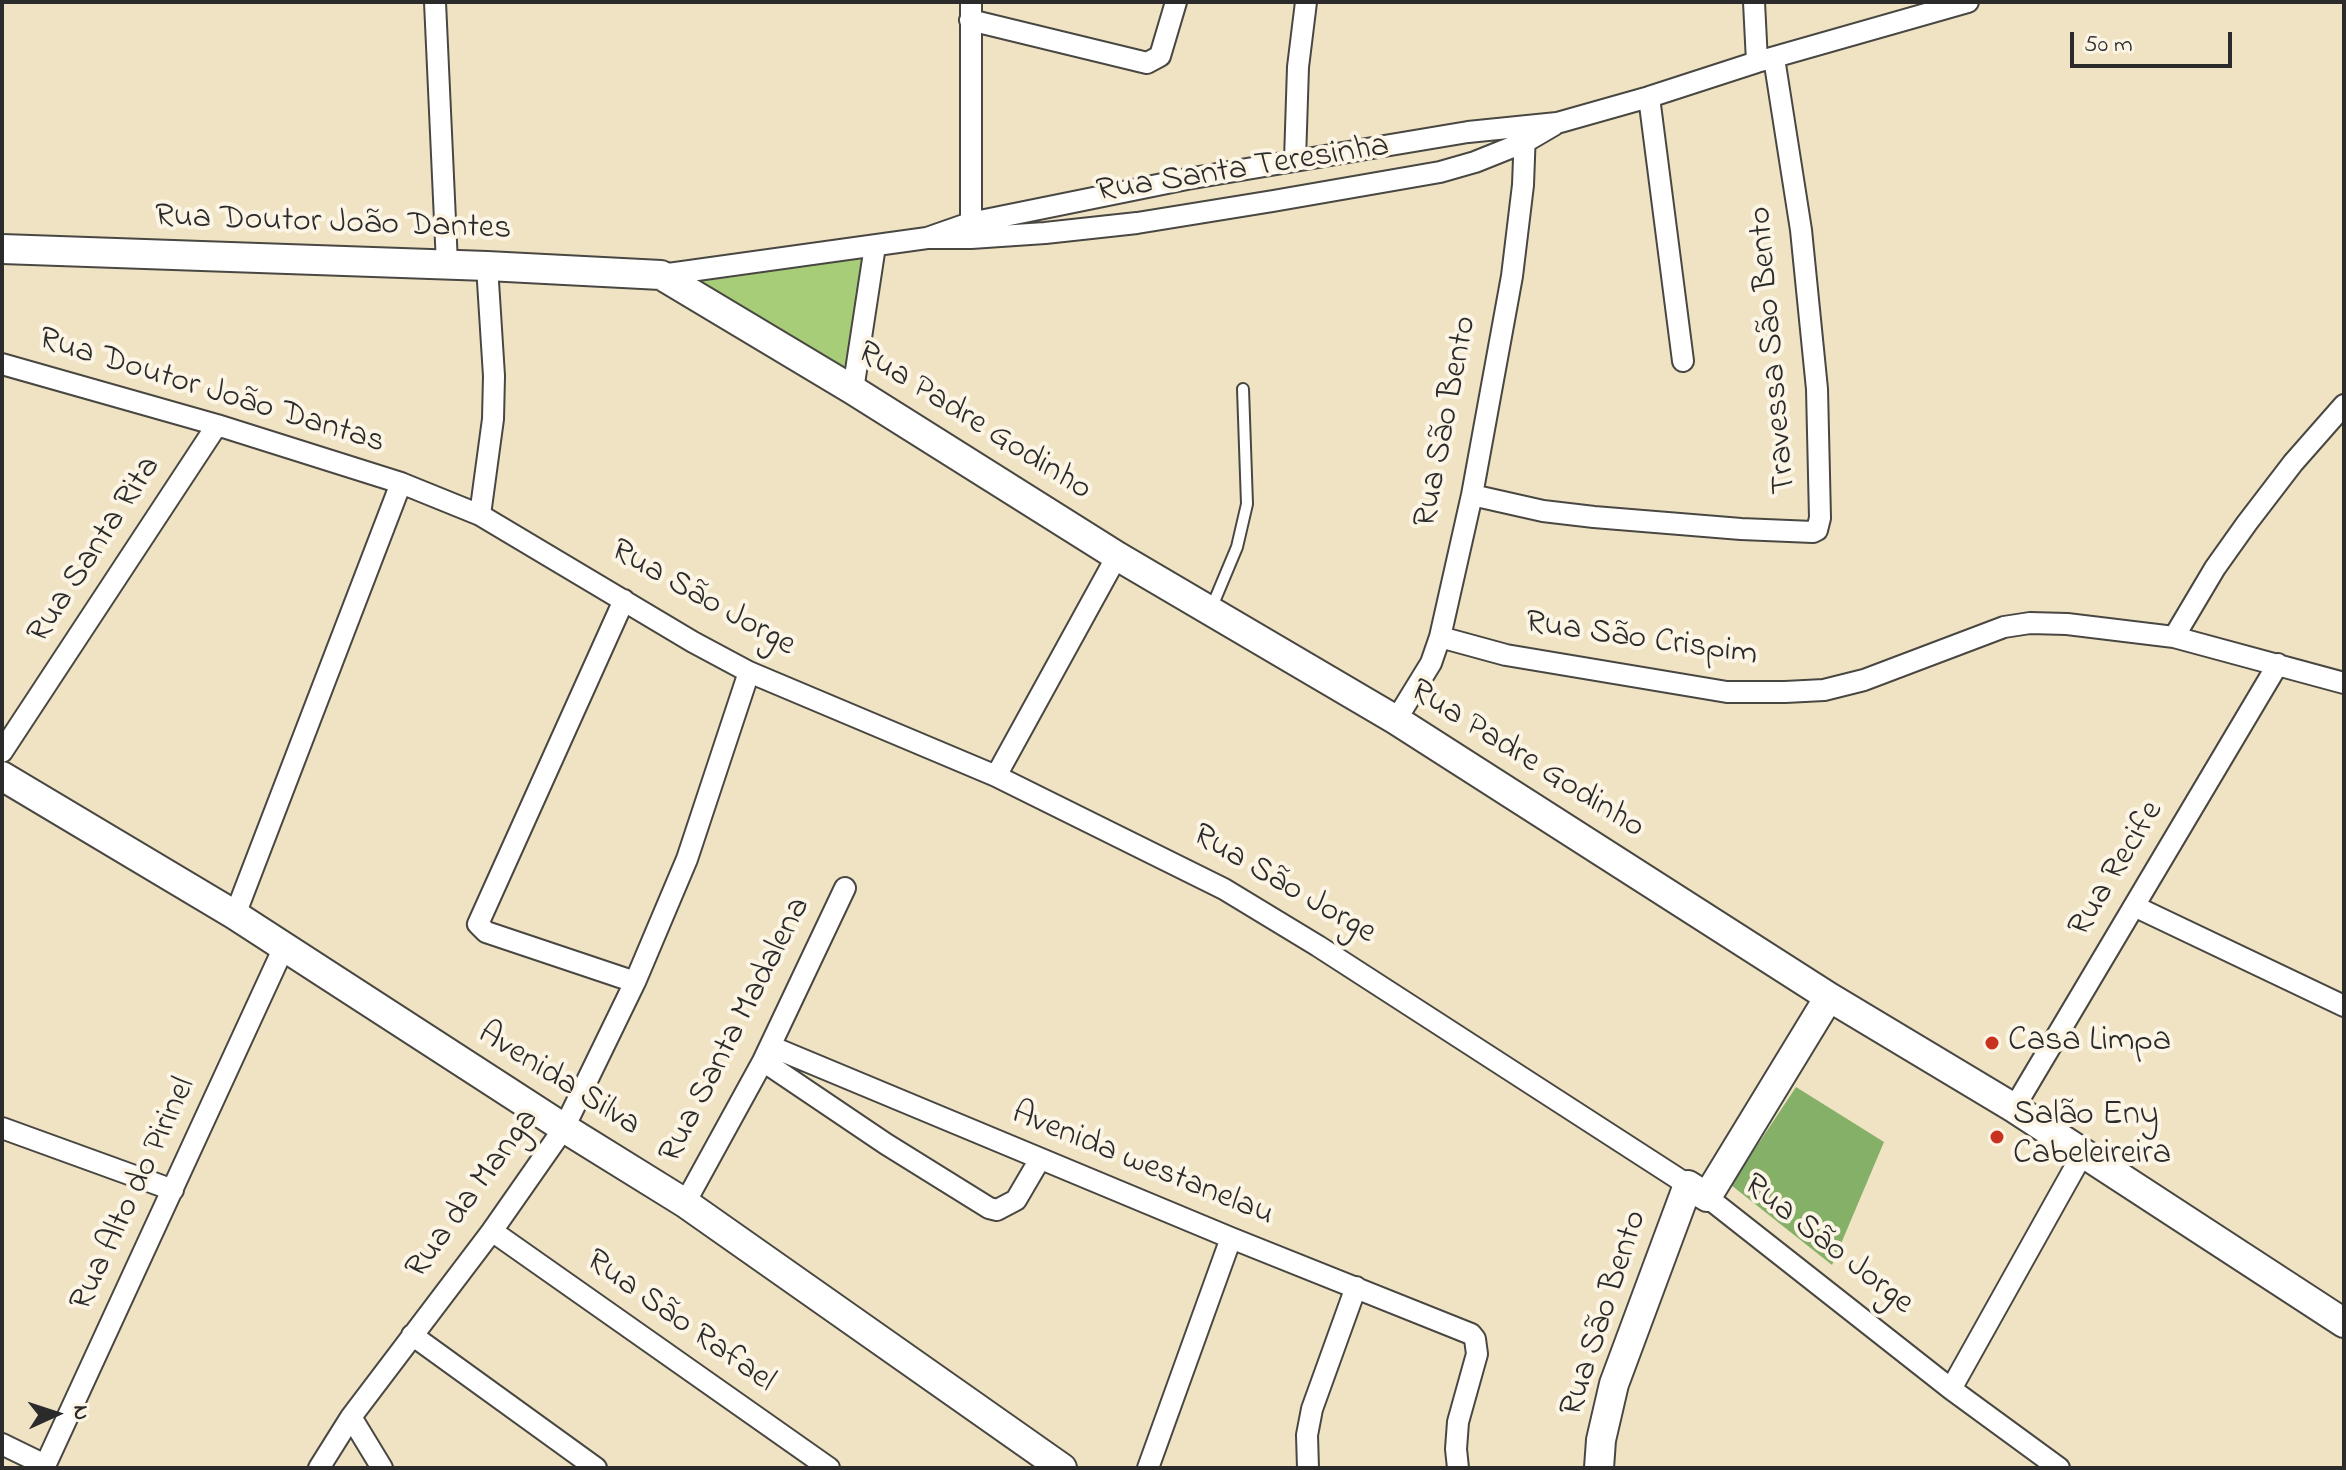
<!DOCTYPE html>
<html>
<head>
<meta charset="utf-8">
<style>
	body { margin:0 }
	#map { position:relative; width:2346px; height:1470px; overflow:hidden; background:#f0e3c4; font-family:"Indie Flower",sans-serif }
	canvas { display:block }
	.frame { position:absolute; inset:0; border:4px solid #2b2b2b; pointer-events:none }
	.north { position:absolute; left:16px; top:1374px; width:80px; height:80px; -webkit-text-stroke:6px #fcf5e5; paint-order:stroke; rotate:87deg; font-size:22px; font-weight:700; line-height:32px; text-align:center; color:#2b2b2b }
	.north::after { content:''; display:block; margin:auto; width:28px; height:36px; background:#2b2b2b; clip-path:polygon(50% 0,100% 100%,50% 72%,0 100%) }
	.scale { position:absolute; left:2070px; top:32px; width:162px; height:36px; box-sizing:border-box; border:4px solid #2b2b2b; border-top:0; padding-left:10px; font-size:24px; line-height:28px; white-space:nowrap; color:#2b2b2b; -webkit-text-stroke:6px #fcf5e5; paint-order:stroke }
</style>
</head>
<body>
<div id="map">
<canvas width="2346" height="1470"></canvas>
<div class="frame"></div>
<div class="north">N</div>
<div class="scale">50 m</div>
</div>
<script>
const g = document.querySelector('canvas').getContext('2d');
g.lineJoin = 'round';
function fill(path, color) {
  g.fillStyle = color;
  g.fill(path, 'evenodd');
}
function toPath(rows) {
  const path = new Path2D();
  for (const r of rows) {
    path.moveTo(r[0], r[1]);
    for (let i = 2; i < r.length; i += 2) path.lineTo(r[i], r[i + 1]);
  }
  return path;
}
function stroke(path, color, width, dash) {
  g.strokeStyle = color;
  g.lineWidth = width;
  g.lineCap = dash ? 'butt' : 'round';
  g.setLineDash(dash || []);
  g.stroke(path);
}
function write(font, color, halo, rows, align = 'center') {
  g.font = font + ' "Indie Flower",sans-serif';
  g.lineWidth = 8;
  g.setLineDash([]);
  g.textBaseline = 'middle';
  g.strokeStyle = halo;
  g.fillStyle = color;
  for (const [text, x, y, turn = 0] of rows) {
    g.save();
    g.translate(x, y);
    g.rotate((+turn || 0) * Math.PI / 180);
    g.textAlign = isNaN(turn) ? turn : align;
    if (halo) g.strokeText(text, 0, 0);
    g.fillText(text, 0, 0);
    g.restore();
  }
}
const green = toPath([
	[864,253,847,380,684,279]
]);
const forest = toPath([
	[1796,1087,1884,1142,1832,1265,1731,1185]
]);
const lane = toPath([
	[1211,609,1237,547,1247,504,1243,389]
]);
const street = toPath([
	[435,2,447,264],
	[1754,2,1757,62],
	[970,20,1147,63,1160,56,1176,2],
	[1649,97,1683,361],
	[1295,160,1298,67,1306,2],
	[971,234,971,2],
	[927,238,970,223,1187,179,1468,132,1557,123,1649,97,1757,62,1968,2],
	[661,275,927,238,971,238,1045,233,1137,223,1273,201,1440,172,1475,162,1525,142,1554,125],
	[2,364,217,425,401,483,480,515,693,642,749,672,996,776,1224,889,1318,946,1688,1185],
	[853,390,875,246],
	[1472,495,1543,511,1594,517,1741,529,1813,532,1817,530,1820,518,1817,389,1801,230,1774,58],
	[480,515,493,419,494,376,487,266],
	[624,600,478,924,486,932,635,982],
	[1440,637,1506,655,1727,692,1785,692,1824,690,1864,680,2004,627,2030,623,2067,624,2174,637,2344,683],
	[2174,637,2215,568,2247,523,2293,463,2344,405],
	[1396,720,1431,663,1440,637,1472,495,1512,276,1523,185,1525,131],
	[2,752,217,425],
	[996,776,1117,556],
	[2134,906,2344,1006],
	[235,915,401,483],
	[770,1046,1231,1238,1471,1334,1475,1339,1477,1354,1458,1422,1456,1449,1458,1468],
	[763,1061,886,1144,989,1208,997,1210,1016,1200,1040,1159],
	[2014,1108,2278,664],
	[2,1128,173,1190],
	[1707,1197,1951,1389,2059,1468],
	[685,1203,763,1061,845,888],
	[492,1231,829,1468],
	[412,1335,596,1468],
	[1951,1389,2083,1153],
	[351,1417,382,1468],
	[2,1444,45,1465],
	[44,1468,284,947],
	[319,1468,351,1417,492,1231,564,1128,635,982,687,859,749,672],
	[1148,1468,1231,1238],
	[1308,1468,1307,1435,1312,1409,1356,1287]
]);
const secondary = toPath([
	[2,249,487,266,661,275,853,390,1117,556,1396,720,1829,997,2014,1108,2344,1323],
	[2,776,235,915,564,1128,685,1203,1062,1468],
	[1599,1468,1601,1440,1614,1384,1688,1185,1707,1197,1829,997]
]);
const markers = [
	[1992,1043,8,"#c8321e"],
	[1997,1137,8,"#c8321e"]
];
const streetNames = [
	["Rua Santa Teresinha",1243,171,-9],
	["Rua Doutor João Dantes",333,225,2],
	["Travessa São Bento",1775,350,-95],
	["Rua Doutor João Dantas",211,393,17],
	["Rua São Bento",1448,422,-79],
	["Rua Padre Godinho",973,423,32],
	["Rua Santa Rita",96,551,-57],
	["Rua São Jorge",702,600,29],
	["Rua São Crispim",1641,641,8],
	["Rua Padre Godinho",1526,761,32],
	["Rua Recife",2118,870,-59],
	["Rua São Jorge",1283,886,30],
	["Rua Santa Madalena",737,1031,-63],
	["Avenida Silva",558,1081,32],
	["Avenida westanelau",1142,1166,22],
	["Rua Alto do Pirinel",135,1195,-65],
	["Rua da Manga",474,1195,-54],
	["Rua São Jorge",1827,1246,38],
	["Rua São Bento",1606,1314,-72],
	["Rua São Rafael",679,1323,35]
];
const poiNames = [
	["Casa Limpa",2008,1043],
	["Salão Eny",2013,1117],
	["Cabeleireira",2013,1156]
];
fill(green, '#a7cd78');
fill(forest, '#85b068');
stroke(lane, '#494742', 14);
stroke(street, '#494742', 24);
stroke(secondary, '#494742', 32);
stroke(lane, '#fff', 10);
stroke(street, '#fff', 20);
stroke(secondary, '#fff', 28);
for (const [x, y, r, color] of markers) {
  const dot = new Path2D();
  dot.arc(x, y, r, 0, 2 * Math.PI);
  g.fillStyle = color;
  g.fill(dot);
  stroke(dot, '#fcf5e5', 3);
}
write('34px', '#2b2b2b', '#fcf5e5', streetNames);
write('34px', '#2b2b2b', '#fcf5e5', poiNames, 'left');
</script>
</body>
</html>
